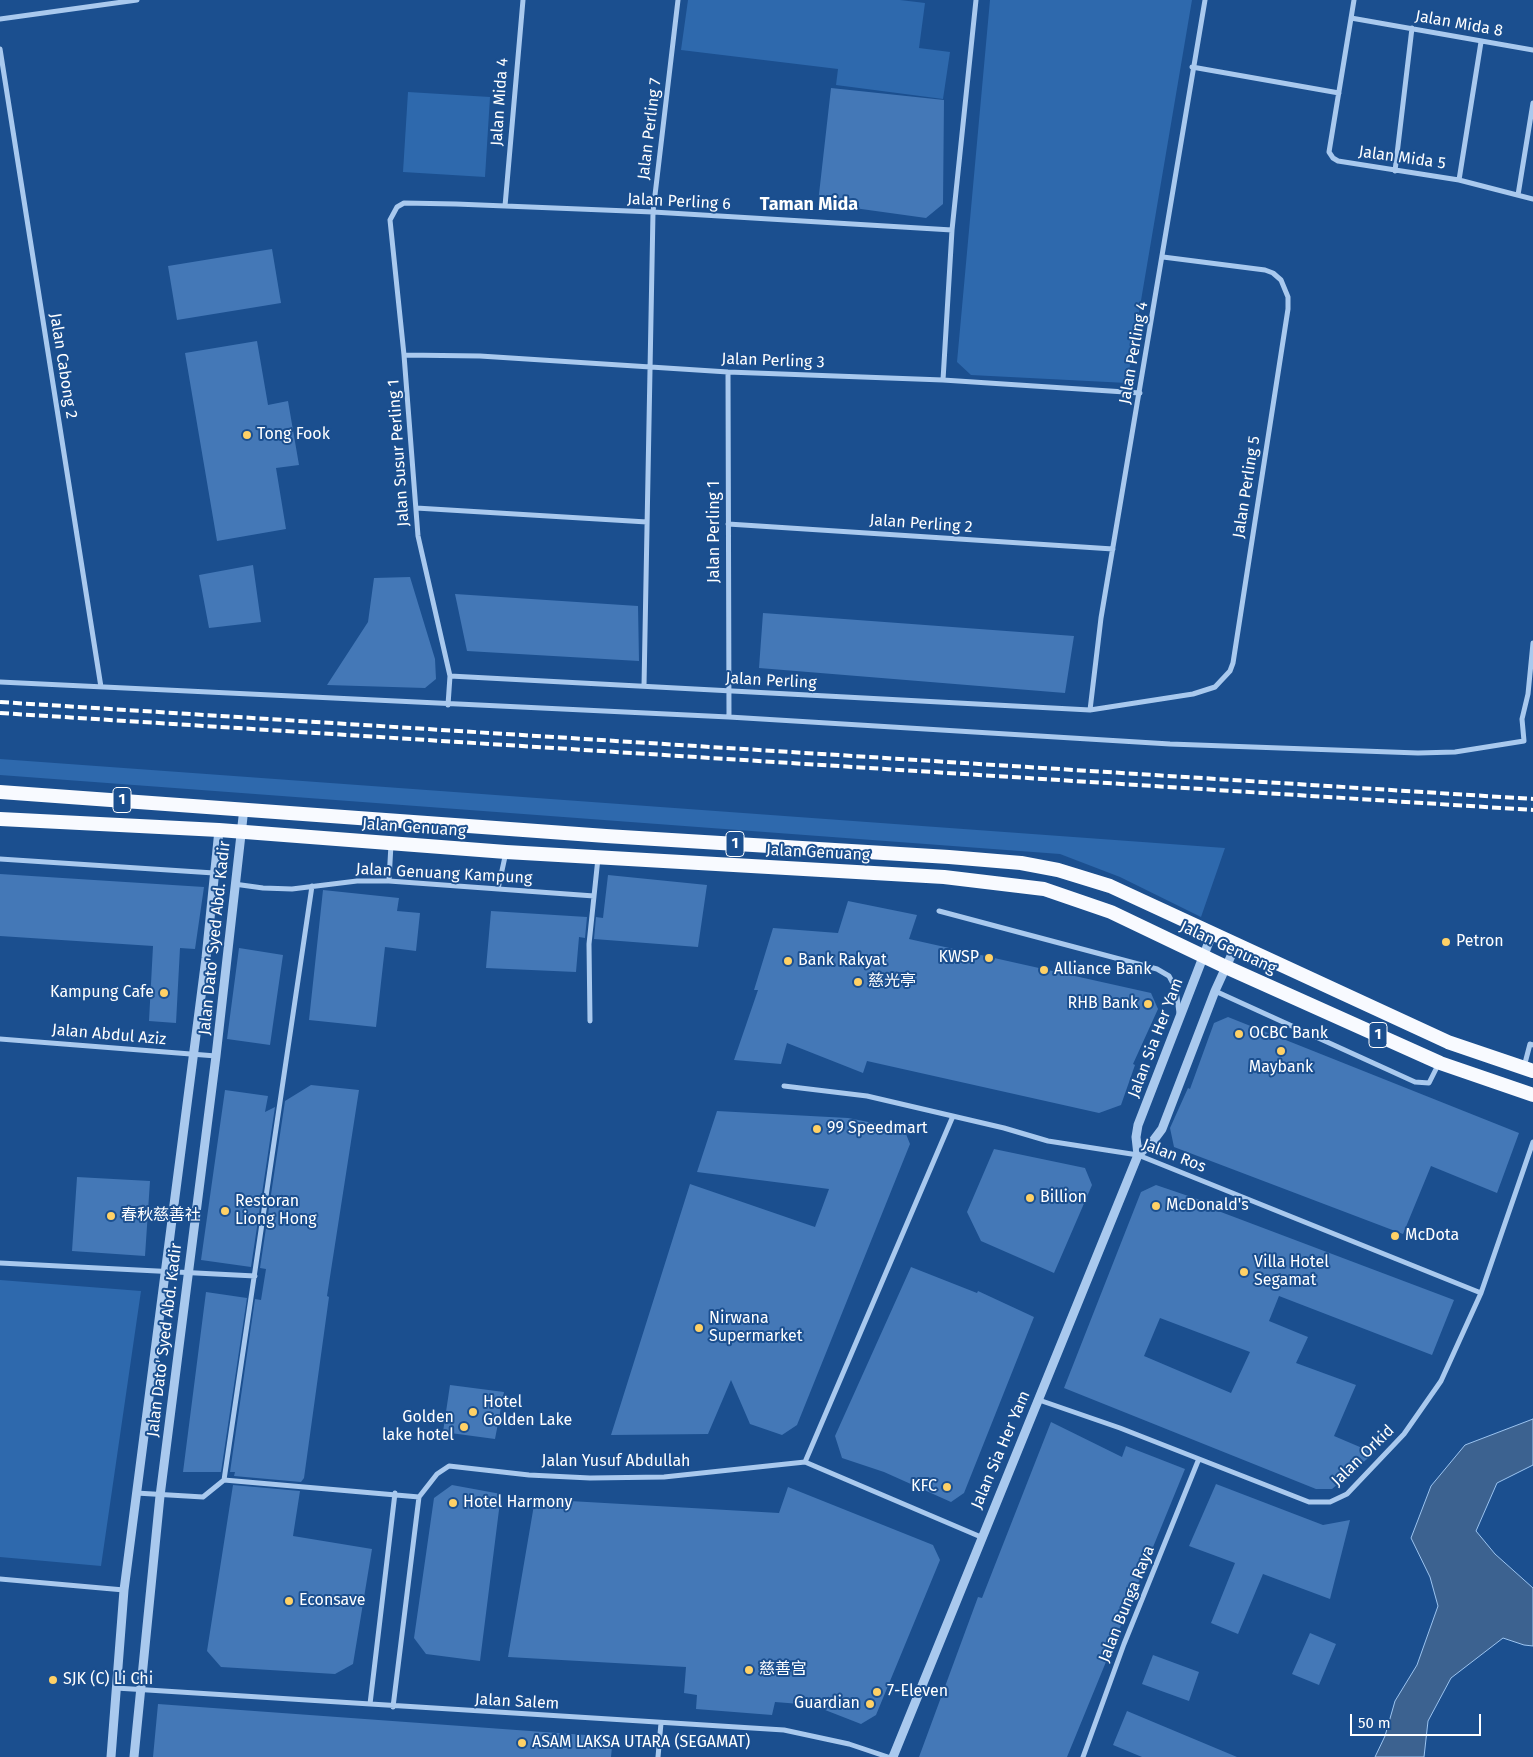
<!DOCTYPE html>
<html>
<head>
<meta charset="utf-8">
<style>
	body { margin:0 }
	#map { position:relative; width:1533px; height:1757px; overflow:hidden; background:#1b4f8f; font-family:"Fira Sans",sans-serif }
	canvas { display:block }
	.scale { position:absolute; left:1350px; top:1714px; width:131px; height:22px; box-sizing:border-box; border:2px solid #fff; border-top:0; padding-left:6px; font-size:15px; line-height:18px; white-space:nowrap; color:#fff; -webkit-text-stroke:4px #1b4f8f; paint-order:stroke }
</style>
</head>
<body>
<div id="map">
<canvas width="1533" height="1757"></canvas>
<div class="scale">50 m</div>
</div>
<script>
const g = document.querySelector('canvas').getContext('2d');
g.lineJoin = 'round';
function fill(path, color) {
  g.fillStyle = color;
  g.fill(path, 'evenodd');
}
function toPath(rows) {
  const path = new Path2D();
  for (const r of rows) {
    path.moveTo(r[0], r[1]);
    for (let i = 2; i < r.length; i += 2) path.lineTo(r[i], r[i + 1]);
  }
  return path;
}
function stroke(path, color, width, dash) {
  g.strokeStyle = color;
  g.lineWidth = width;
  g.lineCap = dash ? 'butt' : 'round';
  g.setLineDash(dash || []);
  g.stroke(path);
}
function write(font, color, halo, rows, align = 'center') {
  g.font = font + ' "Fira Sans","Noto Sans SC",sans-serif';
  g.lineWidth = 4;
  g.setLineDash([]);
  g.textBaseline = 'middle';
  g.strokeStyle = halo;
  g.fillStyle = color;
  for (const [text, x, y, turn = 0] of rows) {
    g.save();
    g.translate(x, y);
    g.rotate((+turn || 0) * Math.PI / 180);
    g.textAlign = isNaN(turn) ? turn : align;
    if (halo) g.strokeText(text, 0, 0);
    g.fillText(text, 0, 0);
    g.restore();
  }
}
const green = toPath([
	[688,0,900,0,925,3,919,48,950,52,943,99,836,85,838,69,681,50],
	[990,0,1192,0,1127,383,971,375,957,362],
	[408,92,490,97,485,177,403,172],
	[0,759,1225,848,1201,917,1120,877,1060,854,0,775],
	[0,1280,141,1291,101,1566,0,1557]
]);
const water = toPath([
	[1533,1419,1533,1465,1497,1483,1476,1531,1495,1554,1533,1588,1533,1646,1524,1645,1503,1638,1451,1678,1428,1721,1424,1757,1375,1757,1385,1736,1395,1701,1417,1665,1438,1606,1430,1577,1411,1538,1431,1486,1465,1445,1533,1419]
]);
const building = toPath([
	[831,88,944,100,943,204,926,218,818,203],
	[272,249,281,303,177,320,168,266],
	[257,341,268,405,288,401,299,465,276,468,286,529,217,541,185,353],
	[253,565,261,622,209,628,199,575],
	[410,577,435,659,436,679,425,688,327,685,368,622,374,578],
	[455,594,638,606,639,661,467,651],
	[763,613,1074,636,1065,693,759,668],
	[0,874,204,887,195,949,180,948,176,1023,149,1021,153,946,0,936],
	[608,875,707,885,698,947,594,939,596,917,603,918],
	[323,890,399,898,397,911,420,913,416,951,385,947,376,1027,309,1020],
	[848,901,917,915,909,939,1151,993,1158,1009,1133,1064,1135,1065,1121,1105,1099,1113,867,1061,863,1073,787,1043,781,1064,734,1060,758,990,754,990,773,928,838,933],
	[491,911,587,917,585,938,579,937,576,972,486,968],
	[239,948,283,955,270,1045,227,1039],
	[1228,1017,1519,1133,1497,1193,1431,1166,1403,1234,1174,1147,1170,1128,1188,1088,1190,1089,1214,1023],
	[311,1085,359,1090,327,1296,329,1297,304,1478,301,1482,234,1476,235,1472,230,1472,255,1299,261,1300,266,1269,260,1268,285,1101],
	[225,1090,268,1096,265,1112,275,1107,251,1267,201,1260],
	[717,1111,848,1118,904,1129,910,1144,797,1425,782,1435,750,1424,731,1380,708,1434,611,1435,690,1184,815,1227,829,1189,697,1172],
	[994,1149,1085,1168,1092,1185,1054,1273,981,1241,967,1212],
	[77,1177,150,1181,145,1256,72,1251],
	[1156,1185,1206,1202,1205,1206,1454,1300,1432,1355,1279,1296,1269,1321,1308,1337,1296,1363,1356,1385,1334,1436,1374,1453,1332,1489,1316,1489,1064,1388,1141,1192],
	[1160,1318,1250,1352,1231,1393,1144,1356],
	[911,1267,977,1293,978,1291,1034,1317,964,1493,951,1502,884,1472,842,1458,835,1436],
	[206,1292,247,1298,221,1472,183,1472],
	[450,1385,504,1392,495,1439,443,1432],
	[1051,1422,1122,1457,1126,1446,1185,1469,1067,1757,919,1757,978,1597,982,1598],
	[1216,1484,1323,1525,1350,1520,1330,1599,1263,1574,1238,1634,1211,1623,1235,1563,1189,1546],
	[233,1485,300,1491,293,1536,372,1549,353,1664,335,1674,221,1667,207,1651],
	[452,1485,501,1494,480,1661,426,1654,414,1638,434,1498],
	[788,1487,933,1545,940,1560,876,1715,861,1724,802,1701,800,1704,775,1702,772,1715,696,1709,697,1695,684,1693,686,1667,508,1657,535,1499,779,1513],
	[1310,1633,1336,1644,1319,1685,1292,1674],
	[1153,1655,1199,1672,1189,1701,1142,1684],
	[158,1704,613,1737,611,1757,153,1757],
	[1127,1711,1237,1757,1142,1757,1113,1745]
]);
const minor = toPath([
	[1354,0,1329,152,1333,158,1338,161,1459,180,1533,199],
	[1351,18,1533,50],
	[0,19,137,0],
	[0,49,101,687],
	[1192,67,1339,93],
	[1395,171,1412,28],
	[1459,180,1481,42],
	[1518,195,1533,103],
	[505,206,523,0],
	[404,355,480,356,728,372,943,380,1140,393],
	[728,372,729,717],
	[943,380,952,230,976,0],
	[416,508,647,522],
	[728,524,1113,549],
	[450,676,1090,710,1193,694,1215,687,1230,671,1233,663,1288,309,1288,297,1281,280,1273,273,1265,270,1163,257],
	[0,682,729,717,1170,744,1418,753,1455,752,1524,741,1522,719,1528,694,1533,643],
	[644,686,653,212,678,0],
	[448,705,450,676,418,536,404,355,390,220,397,207,404,203,456,204,653,212,952,230],
	[1090,710,1101,618,1205,0],
	[0,859,214,873],
	[389,881,391,844],
	[234,884,263,888,292,889,357,881,389,881,594,896],
	[498,889,506,852],
	[939,911,1157,969,1169,976,1176,989,1179,1013],
	[1215,991,1415,1082,1429,1083,1439,1063],
	[590,1021,589,944,598,858],
	[0,1039,216,1056],
	[1524,1067,1530,1044,1533,1045],
	[784,1086,867,1096,1004,1128,1048,1141,1138,1155,1481,1293],
	[0,1263,255,1276],
	[1039,1400,1120,1428,1309,1502,1330,1502,1347,1494,1404,1434,1441,1381,1481,1293,1533,1142],
	[805,1462,953,1116],
	[224,1480,312,886],
	[136,1493,203,1497,224,1480,419,1497,437,1474,449,1466,529,1475,590,1478,664,1477,805,1462,981,1537],
	[0,1579,124,1590],
	[116,1688,784,1730,849,1744,888,1757],
	[370,1704,395,1493],
	[393,1707,419,1497],
	[658,1757,661,1723],
	[1083,1757,1124,1644,1198,1461]
]);
const tertiary = toPath([
	[1138,1155,1136,1137,1138,1125,1212,934],
	[111,1757,124,1590,206,958,219,830],
	[134,1757,160,1496,216,1056,244,808],
	[893,1757,1138,1155,1153,1141,1162,1129,1215,991,1236,945]
]);
const trunk = toPath([
	[0,792,606,836,949,857,1021,863,1058,870,1110,886,1448,1042,1533,1071],
	[0,819,219,830,506,852,944,877,1044,889,1111,912,1226,967,1440,1063,1533,1095]
]);
const rail = toPath([
	[0,702,1533,799],
	[0,713,1533,810]
]);
const markers = [
	[247,435,5,"#ffd166"],
	[1446,942,5,"#ffd166"],
	[989,958,5,"#ffd166"],
	[788,961,5,"#ffd166"],
	[1044,970,5,"#ffd166"],
	[858,982,5,"#ffd166"],
	[164,993,5,"#ffd166"],
	[1148,1004,5,"#ffd166"],
	[1239,1034,5,"#ffd166"],
	[1281,1051,5,"#ffd166"],
	[817,1129,5,"#ffd166"],
	[1030,1198,5,"#ffd166"],
	[1156,1206,5,"#ffd166"],
	[225,1211,5,"#ffd166"],
	[111,1216,5,"#ffd166"],
	[1395,1236,5,"#ffd166"],
	[1244,1272,5,"#ffd166"],
	[699,1328,5,"#ffd166"],
	[473,1412,5,"#ffd166"],
	[464,1427,5,"#ffd166"],
	[947,1487,5,"#ffd166"],
	[453,1503,5,"#ffd166"],
	[289,1601,5,"#ffd166"],
	[749,1670,5,"#ffd166"],
	[53,1680,5,"#ffd166"],
	[877,1692,5,"#ffd166"],
	[870,1704,5,"#ffd166"],
	[522,1743,5,"#ffd166"]
];
const shields = [
	[122,800,18],
	[735,844,18],
	[1378,1035,18]
];
const shieldNames = [
	["1",122,800],
	["1",735,844],
	["1",1378,1035]
];
const streetNames = [
	["Jalan Mida 8",1459,24,10],
	["Jalan Mida 4",500,102,-86],
	["Jalan Perling 7",650,129,-83],
	["Jalan Mida 5",1402,158,8],
	["Jalan Perling 6",679,202,3],
	["Jalan Perling 4",1134,353,-80],
	["Jalan Perling 3",773,361,2],
	["Jalan Cabong 2",63,366,81],
	["Jalan Susur Perling 1",399,453,-94],
	["Jalan Perling 5",1247,487,-81],
	["Jalan Perling 2",921,524,4],
	["Jalan Perling 1",715,532,-90],
	["Jalan Perling",771,681,3],
	["Jalan Genuang",414,828,4],
	["Jalan Genuang",818,853,3],
	["Jalan Genuang Kampung",444,874,3],
	["Jalan Dato' Syed Abd. Kadir",215,938,-84],
	["Jalan Genuang",1228,948,25],
	["Jalan Abdul Aziz",109,1035,5],
	["Jalan Sia Her Yam",1156,1038,-69],
	["Jalan Ros",1174,1156,21],
	["Jalan Dato' Syed Abd. Kadir",165,1340,-83],
	["Jalan Sia Her Yam",1001,1450,-67],
	["Jalan Orkid",1363,1456,-44],
	["Jalan Yusuf Abdullah",616,1462],
	["Jalan Bunga Raya",1127,1604,-68],
	["Jalan Salem",517,1702,3]
];
const poiNames = [
	["Tong Fook",257,435],
	["Petron",1456,942],
	["KWSP",979,958,"right"],
	["Bank Rakyat",798,961],
	["Alliance Bank",1054,970],
	["慈光亭",868,982],
	["Kampung Cafe",154,993,"right"],
	["RHB Bank",1138,1004,"right"],
	["OCBC Bank",1249,1034],
	["Maybank",1281,1068,"center"],
	["99 Speedmart",827,1129],
	["Billion",1040,1198],
	["Restoran",235,1202],
	["Liong Hong",235,1220],
	["McDonald's",1166,1206],
	["春秋慈善社",121,1216],
	["McDota",1405,1236],
	["Villa Hotel",1254,1263],
	["Segamat",1254,1281],
	["Nirwana",709,1319],
	["Supermarket",709,1337],
	["Hotel",483,1403],
	["Golden Lake",483,1421],
	["Golden",454,1418,"right"],
	["lake hotel",454,1436,"right"],
	["KFC",937,1487,"right"],
	["Hotel Harmony",463,1503],
	["Econsave",299,1601],
	["慈善宫",759,1670],
	["SJK (C) Li Chi",63,1680],
	["7-Eleven",887,1692],
	["Guardian",860,1704,"right"],
	["ASAM LAKSA UTARA (SEGAMAT)",532,1743]
];
const neighbourhoodNames = [
	["Taman Mida",809,205]
];
fill(green, '#2e69ad');
fill(water, '#3c6290');
stroke(water, '#9cc4f0', 1);
fill(building, '#4478b7');
stroke(minor, '#a9c9ee', 5);
stroke(tertiary, '#a9c9ee', 9);
stroke(trunk, '#f8faff', 14);
stroke(rail, '#fff', 4, [9, 4]);
for (const [x, y, r, color] of markers) {
  const dot = new Path2D();
  dot.arc(x, y, r, 0, 2 * Math.PI);
  g.fillStyle = color;
  g.fill(dot);
  stroke(dot, '#1b4f8f', 2);
}
for (const [x, y, w] of shields) {
  const box = new Path2D();
  box.roundRect(x - w / 2, y - 12.5, w, 25, 4);
  g.fillStyle = '#1b4f8f';
  g.fill(box);
  stroke(box, '#fff', 1);
}
write('bold 15px', '#fff', null, shieldNames);
write('16px', '#fff', '#1b4f8f', streetNames);
write('16px', '#fff', '#1b4f8f', poiNames, 'left');
write('bold 18px', '#fff', '#1b4f8f', neighbourhoodNames);
</script>
</body>
</html>
